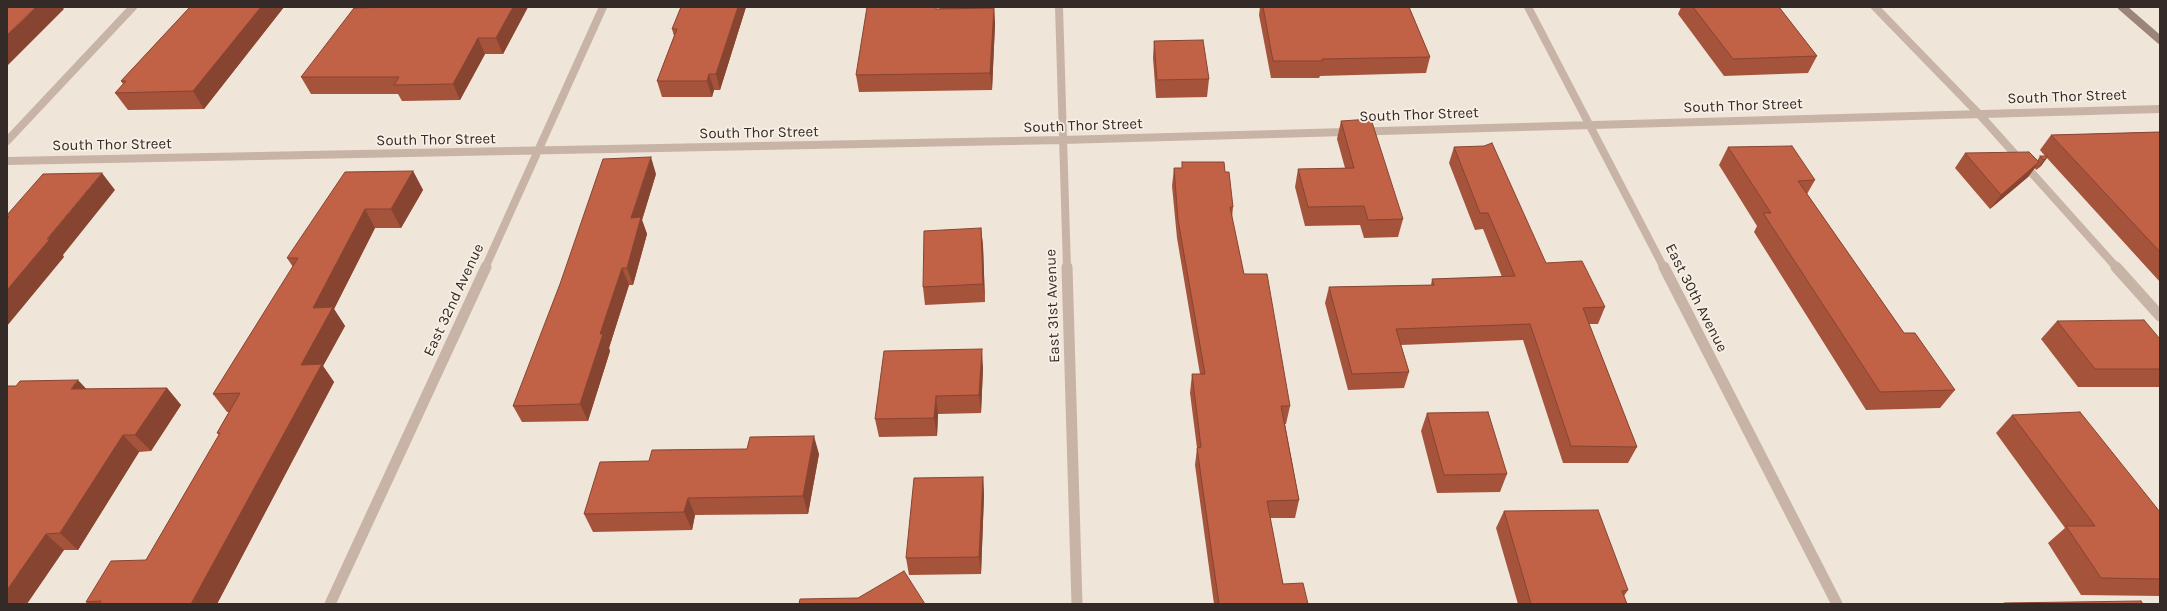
<!DOCTYPE html>
<html>
<head>
<meta charset="utf-8">
<style>
	body { margin:0 }
	#map { position:relative; width:2167px; height:611px; overflow:hidden; background:#f0e5d9; font-family:Karla,sans-serif }
	canvas { display:block }
	.frame { position:absolute; inset:0; border:8px solid #342a27; pointer-events:none }
</style>
</head>
<body>
<div id="map">
<canvas width="2167" height="611"></canvas>
<div class="frame"></div>
</div>
<script>
const g = document.querySelector('canvas').getContext('2d');
g.lineJoin = 'round';
function toPath(rows) {
  const path = new Path2D();
  for (const r of rows) {
    path.moveTo(r[0], r[1]);
    for (let i = 2; i < r.length; i += 2) path.lineTo(r[i], r[i + 1]);
  }
  return path;
}
function stroke(path, color, width, dash) {
  g.strokeStyle = color;
  g.lineWidth = width;
  g.lineCap = dash ? 'butt' : 'round';
  g.setLineDash(dash || []);
  g.stroke(path);
}
function fill(path, color) {
  g.fillStyle = color;
  g.fill(path, 'evenodd');
}
function write(font, color, halo, rows, align = 'center') {
  g.font = font + ' Karla,sans-serif';
  g.lineWidth = 3.5;
  g.setLineDash([]);
  g.textBaseline = 'middle';
  g.strokeStyle = halo;
  g.fillStyle = color;
  for (const [text, x, y, turn = 0] of rows) {
    g.save();
    g.translate(x, y);
    g.rotate((+turn || 0) * Math.PI / 180);
    g.textAlign = isNaN(turn) ? turn : align;
    if (halo) g.strokeText(text, 0, 0);
    g.fillText(text, 0, 0);
    g.restore();
  }
}
const laneFar1 = toPath([
	[1875,7,1979,114,2117,268]
]);
const lane = toPath([
	[2116,267,2160,316]
]);
const streetFar1 = toPath([
	[1059,7,1067,268],
	[1528,7,1664,268],
	[7,141,133,7],
	[7,161,1062,140,2160,109],
	[485,268,603,7]
]);
const street = toPath([
	[1067,267,1077,604],
	[1664,267,1837,604],
	[330,604,486,267]
]);
const secondary = toPath([
	[2122,7,2160,40]
]);
const wall = toPath([
	[190,7,284,7,204,109,128,110,115,93,123,84,121,81],
	[528,7,503,54,485,54,460,100,402,101,398,94,311,94,301,77],
	[681,7,746,7,720,90,714,90,712,97,662,97,657,81,674,36,672,29],
	[1260,7,1409,7,1430,57,1426,73,1320,76,1319,78,1271,78,1259,15],
	[1681,7,1779,7,1817,56,1808,73,1724,76,1678,14],
	[940,8,994,8,995,24,992,90,859,92,856,75],
	[1154,41,1209,79,1207,97,1156,98,1153,58],
	[1341,121,1403,219,1398,237,1364,238,1360,225,1305,226,1295,187,1298,169,1345,168,1337,139],
	[2160,132,2160,282,2047,158,2041,166,2036,170,2035,168,2028,177,1990,209,1955,168,1965,153,2037,161,2040,156,2045,156,2040,150,2051,135],
	[1454,147,1546,263,1605,307,1598,324,1589,324,1637,447,1628,463,1563,463,1523,340,1401,345,1409,372,1404,388,1348,390,1325,303,1329,287,1431,285,1432,279,1502,277,1483,229,1475,230,1449,163],
	[1728,147,1815,180,1807,194,1904,333,1955,390,1940,408,1866,410,1754,232,1757,226,1719,165],
	[1182,162,1225,172,1233,207,1232,218,1244,274,1290,406,1286,424,1285,424,1299,500,1295,518,1270,518,1283,584,1308,604,1214,604,1195,465,1197,448,1190,393,1192,374,1200,374,1177,238,1172,186,1174,168,1182,168],
	[413,171,423,190,401,228,375,228,334,309,345,326,323,366,334,382,217,604,89,604,86,602,146,560,219,435,217,433,229,412,227,412,213,394,293,267,287,258],
	[656,174,642,220,647,234,633,285,629,285,609,348,610,351,588,421,522,422,513,406],
	[981,228,983,246,985,302,925,305,923,287],
	[2057,321,2160,339,2160,387,2078,387,2041,339],
	[983,368,981,413,938,414,937,436,879,437,875,419],
	[167,388,181,405,151,451,139,452,78,550,64,550,7,604,86,389],
	[1427,413,1507,474,1500,492,1437,493,1421,431],
	[2012,415,2160,512,2160,596,2081,595,2048,543,2065,528,1996,433],
	[819,454,808,514,695,515,692,530,593,532,584,514,649,461],
	[983,477,984,495,981,574,909,575,906,558],
	[1504,511,1628,590,1624,596,1627,604,1518,604,1496,528]
]);
const shadedWall = toPath([
	[36,7,62,7,64,9,7,66,7,35],
	[261,7,284,7,204,109,193,91],
	[513,7,528,7,503,54,496,38],
	[738,7,746,7,720,90,716,74],
	[994,8,995,24,992,90,990,73],
	[478,38,485,54,460,100,453,84],
	[709,74,714,90,712,97,707,81],
	[2048,156,2041,166,2036,170,2044,160],
	[651,157,656,174,642,220,647,234,633,285,627,268,631,218],
	[2039,162,2028,177,1990,209,2001,195],
	[413,171,423,190,401,228,391,209],
	[102,173,115,190,63,255,64,257,7,326,7,290,47,239],
	[365,209,375,228,334,309,345,326,323,366,334,382,217,604,191,604,301,365,313,308],
	[981,228,983,246,985,302,983,284],
	[622,268,629,285,609,348,610,351,588,421,580,404,600,334],
	[982,349,983,368,981,413,979,395],
	[78,380,94,397,71,389],
	[167,388,181,405,151,451,135,435],
	[936,396,938,414,937,436,934,418],
	[123,435,139,452,78,550,60,533],
	[814,436,819,454,808,514,803,496],
	[983,477,984,495,981,574,979,557],
	[688,498,695,515,692,530,684,512],
	[46,534,64,550,27,604,7,604,7,590]
]);
const building = toPath([
	[7,7,36,7,7,35,7,7],
	[190,7,261,7,193,91,115,93,126,81,121,81,190,7],
	[393,7,513,7,496,38,478,38,453,84,394,85,399,77,301,77,354,8,393,7],
	[681,7,738,7,716,74,709,74,707,81,657,81,677,29,672,29,681,7],
	[867,7,936,7,936,9,994,8,990,73,856,75,867,7],
	[1263,7,1409,7,1430,57,1322,59,1322,61,1273,61,1263,7],
	[1693,7,1779,7,1817,56,1733,59,1693,7],
	[1203,40,1209,79,1157,80,1154,41,1203,40],
	[1371,119,1403,219,1368,220,1364,206,1308,207,1298,169,1354,168,1341,121,1371,119],
	[2160,132,2160,252,2051,135,2160,132],
	[1492,143,1546,263,1582,261,1605,307,1583,308,1637,447,1571,446,1530,324,1396,329,1409,372,1352,374,1329,287,1434,285,1432,279,1515,276,1488,213,1480,213,1454,147,1484,146,1492,143],
	[1792,146,1815,180,1798,181,1904,333,1915,333,1955,390,1880,392,1763,213,1771,213,1728,147,1792,146],
	[2029,152,2039,162,2001,195,1965,153,2029,152],
	[2040,156,2048,156,2044,160,2040,156],
	[651,157,631,218,641,217,627,268,622,268,600,334,603,334,580,404,513,406,560,284,603,159,651,157],
	[1182,162,1224,162,1225,172,1229,172,1233,207,1230,207,1244,274,1267,274,1290,406,1281,406,1299,500,1267,501,1283,584,1303,583,1308,604,1219,604,1197,448,1201,447,1192,374,1205,374,1178,220,1174,168,1182,168,1182,162],
	[413,171,391,209,365,209,313,308,333,307,301,365,322,364,191,604,99,604,101,601,86,602,111,561,146,560,220,433,217,433,240,393,213,394,298,258,287,258,345,172,413,171],
	[102,173,47,239,50,239,7,290,7,219,9,217,7,217,7,215,43,174,102,173],
	[981,228,983,284,923,287,924,231,981,228],
	[2144,320,2160,339,2160,369,2095,369,2057,321,2144,320],
	[982,349,979,395,936,396,934,418,875,419,884,351,982,349],
	[78,380,71,389,167,388,135,435,123,435,60,533,46,534,7,590,7,386,16,386,20,381,78,380],
	[1488,412,1507,474,1444,475,1427,413,1488,412],
	[2080,412,2160,512,2160,579,2101,578,2066,526,2095,526,2012,415,2080,412],
	[814,436,803,496,688,498,684,512,584,514,600,462,649,461,652,450,747,449,750,437,814,436],
	[983,477,979,557,906,558,914,478,983,477],
	[1598,510,1628,590,1622,591,1627,604,1531,604,1504,511,1598,510],
	[904,571,925,604,799,604,800,599,858,598,904,571],
	[2141,601,2143,604,2005,604,2004,603,2141,601]
]);
const streetNames = [
	["South Thor Street",2067,97,-2],
	["South Thor Street",1743,106,-2],
	["South Thor Street",1419,115,-2],
	["South Thor Street",1083,126,-2],
	["South Thor Street",759,133,-1],
	["South Thor Street",436,140,-1],
	["South Thor Street",112,145,-1],
	["East 30th Avenue",1696,298,63],
	["East 32nd Avenue",454,300,-65],
	["East 31st Avenue",1053,306,-92]
];
stroke(laneFar1, '#c8b4a6', 8);
stroke(lane, '#c8b4a6', 11);
stroke(streetFar1, '#c8b4a6', 8);
stroke(street, '#c8b4a6', 11);
stroke(secondary, '#9b8478', 8);
fill(wall, '#a6533c');
fill(shadedWall, '#874431');
fill(building, '#c16146');
stroke(building, '#874431', 1);
write('15px', '#342a27', '#f8efe5', streetNames);
</script>
</body>
</html>
